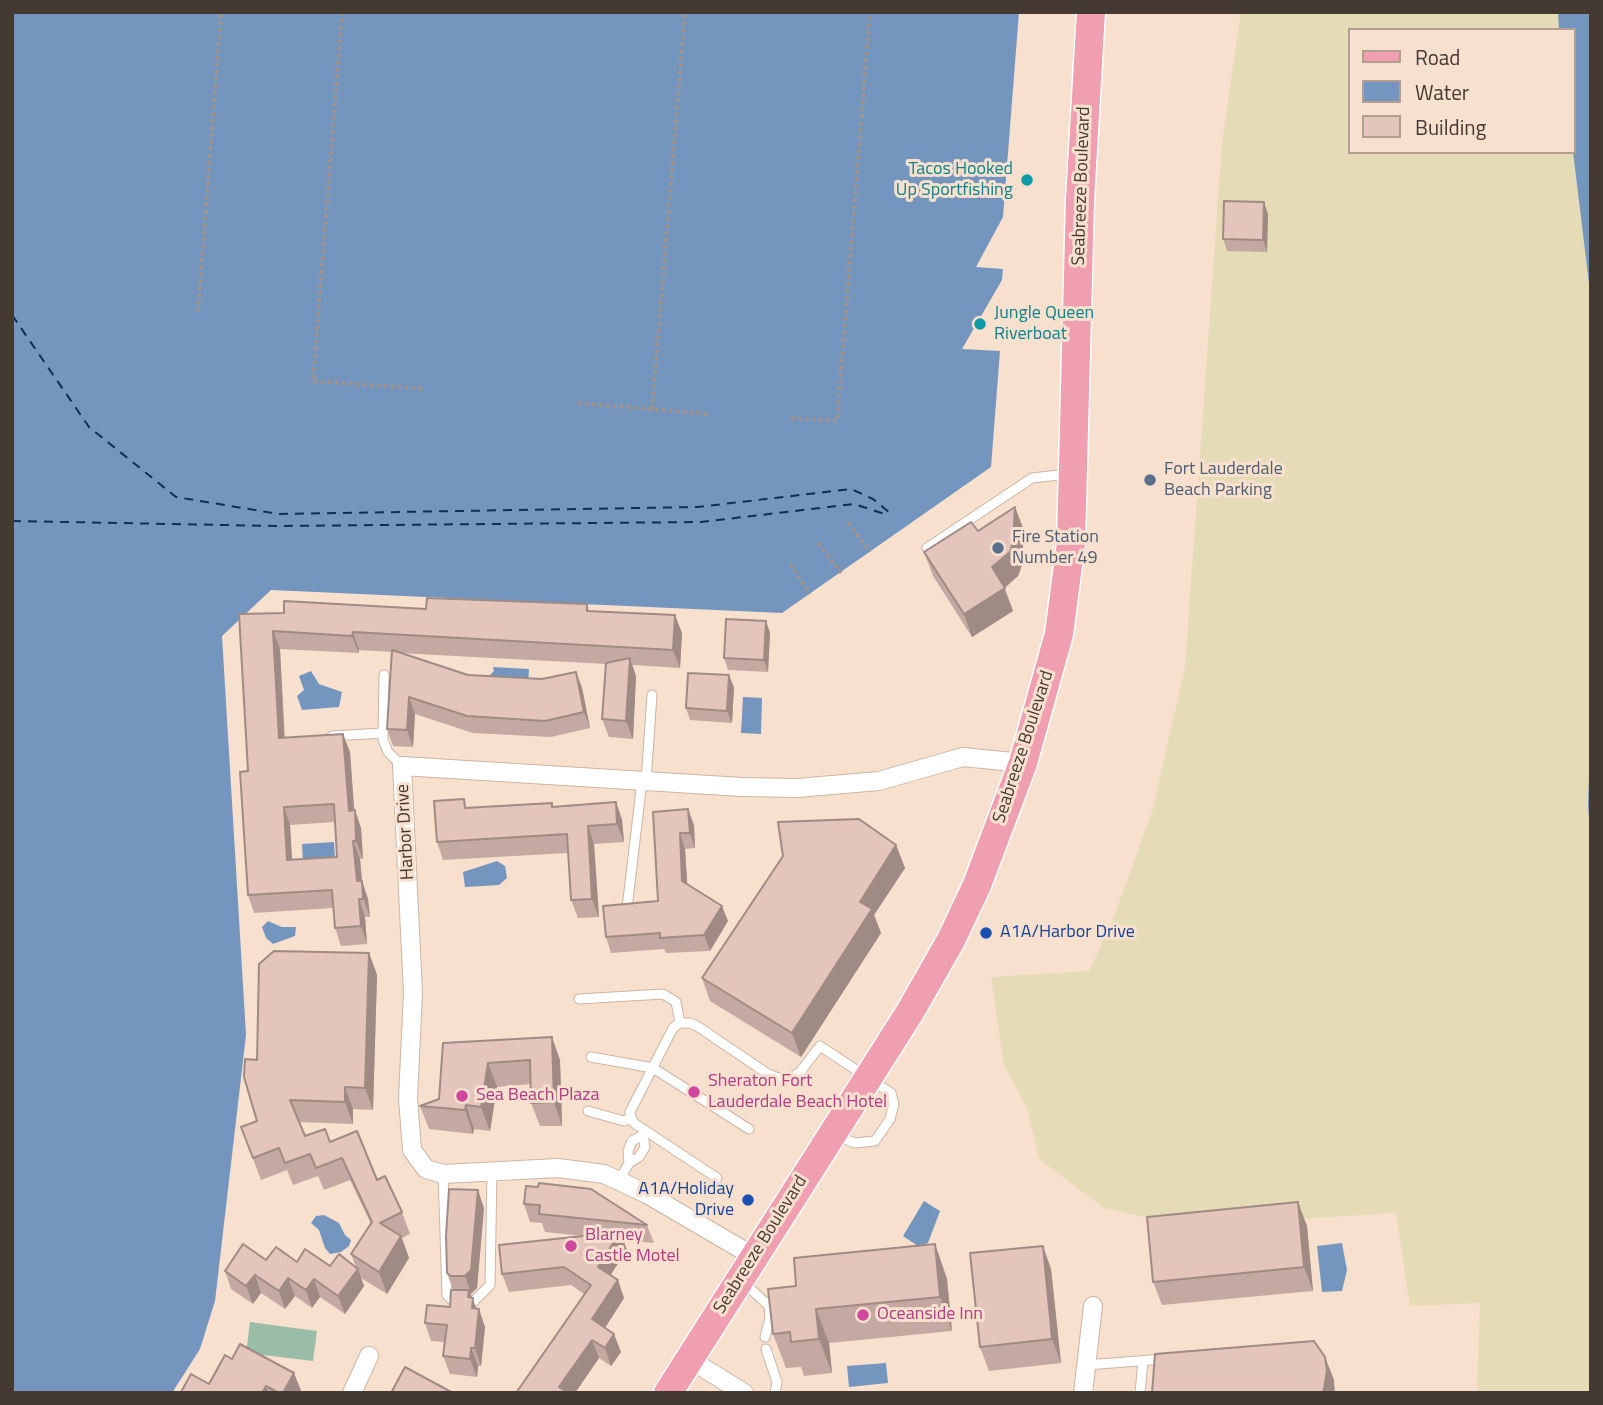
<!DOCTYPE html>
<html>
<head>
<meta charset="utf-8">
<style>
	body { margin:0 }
	#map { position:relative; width:1603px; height:1405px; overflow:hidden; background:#f8e0ce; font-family:"Titillium Web",sans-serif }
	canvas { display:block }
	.frame { position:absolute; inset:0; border:14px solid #443a33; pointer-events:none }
	.legend { position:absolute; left:1348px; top:28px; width:228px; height:126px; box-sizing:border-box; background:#f8e0ce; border:2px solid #b09e90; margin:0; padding:9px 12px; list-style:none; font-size:21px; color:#443a33 }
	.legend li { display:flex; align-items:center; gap:14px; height:35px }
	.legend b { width:35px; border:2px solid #b09e90 }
</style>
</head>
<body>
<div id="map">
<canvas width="1603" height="1405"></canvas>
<div class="frame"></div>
<ul class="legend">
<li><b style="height:9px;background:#f09fb0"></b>Road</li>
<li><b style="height:19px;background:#7496be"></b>Water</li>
<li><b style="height:19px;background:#e3c5bc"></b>Building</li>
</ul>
</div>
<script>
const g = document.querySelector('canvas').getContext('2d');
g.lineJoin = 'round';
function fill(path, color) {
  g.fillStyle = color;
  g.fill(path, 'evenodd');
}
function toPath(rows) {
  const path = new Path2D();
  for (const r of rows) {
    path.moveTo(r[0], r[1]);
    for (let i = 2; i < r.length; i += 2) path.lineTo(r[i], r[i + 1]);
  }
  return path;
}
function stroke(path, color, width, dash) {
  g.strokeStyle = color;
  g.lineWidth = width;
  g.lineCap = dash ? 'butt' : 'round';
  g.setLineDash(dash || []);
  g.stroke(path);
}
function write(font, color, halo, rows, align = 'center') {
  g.font = font + ' "Titillium Web",sans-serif';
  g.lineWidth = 6;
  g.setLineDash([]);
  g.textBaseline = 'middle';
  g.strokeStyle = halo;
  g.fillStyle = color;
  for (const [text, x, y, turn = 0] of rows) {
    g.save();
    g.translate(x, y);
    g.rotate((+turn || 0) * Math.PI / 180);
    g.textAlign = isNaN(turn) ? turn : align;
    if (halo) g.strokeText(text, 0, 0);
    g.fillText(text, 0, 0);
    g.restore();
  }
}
const green = toPath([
	[250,1322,317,1331,313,1361,246,1353]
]);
const sand = toPath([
	[1241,12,1558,12,1559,30,1349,30,1349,152,1573,152,1591,300,1591,718,1588,804,1591,852,1591,1393,1477,1393,1480,1303,1410,1306,1396,1213,1183,1226,1104,1208,1039,1159,1027,1108,1004,1065,991,977,1089,971,1110,927,1152,812,1185,667,1222,143]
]);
const water = toPath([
	[12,12,1019,12,1003,217,976,267,1003,269,1002,280,962,349,1000,351,991,467,782,613,271,590,222,636,246,1035,215,1301,200,1349,172,1393,12,1393],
	[1558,12,1591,12,1591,300,1573,152,1573,30,1559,30],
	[493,667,529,669,528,687,489,676,494,671],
	[311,671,319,684,342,692,339,707,302,710,297,696,304,690,299,676],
	[743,697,762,698,761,734,741,733],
	[1591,718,1591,852,1588,804],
	[334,842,335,860,303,862,302,844],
	[497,861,505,866,507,878,499,885,465,887,463,872],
	[268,921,282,927,296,927,295,936,273,944,266,938,262,927],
	[924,1201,940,1211,928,1243,918,1246,903,1236],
	[324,1215,339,1223,345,1235,351,1240,349,1246,341,1252,330,1254,325,1248,319,1230,311,1223,316,1216],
	[1342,1243,1347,1270,1342,1291,1322,1292,1317,1246],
	[886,1363,888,1383,849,1387,847,1366]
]);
const ferry = toPath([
	[12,315,89,427,176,497,279,514,698,507,851,489,873,499,890,513],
	[12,521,278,526,701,522,854,504,888,515]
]);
const path = toPath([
	[342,12,313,381,424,389],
	[198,311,221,12],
	[578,403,708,414],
	[652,409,685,12],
	[791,418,837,421,870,12],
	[848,523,870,552],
	[818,543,841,573],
	[790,564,810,594]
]);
const lane = toPath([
	[927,548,1032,478,1068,474],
	[384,675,383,740,388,752,402,766],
	[332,736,383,733],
	[646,781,652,695],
	[627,908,642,781],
	[579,999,663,994,676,1002,680,1023],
	[591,1057,653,1068,749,1129],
	[588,1111,624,1121,631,1118],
	[646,1131,717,1178],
	[629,1163,628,1151,632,1141,643,1135],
	[443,1174,447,1295,453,1301,474,1301,490,1285,492,1172],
	[619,1181,629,1163,639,1157,645,1147,643,1135,646,1131,634,1123,631,1118,630,1112,673,1028,680,1023,690,1023,697,1026,768,1074,781,1079,790,1078,800,1072,820,1046,891,1093,894,1104,890,1119,875,1141,855,1143,835,1135],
	[742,1281,769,1306,770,1318,765,1337],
	[766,1349,777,1382,775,1393],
	[1086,1365,1164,1359],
	[1140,1393,1143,1361]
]);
const street = toPath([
	[753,1256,647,1194,604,1174,558,1168,443,1174,426,1169,412,1150,408,1098,413,993,402,766,742,787,797,788,879,781,963,757,1023,763],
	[689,1359,744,1393],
	[352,1393,369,1356],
	[1083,1393,1093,1306]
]);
const primary = toPath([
	[668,1393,910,1012,951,940,977,885,1023,763,1059,634,1071,543,1080,200,1091,12]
]);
const wall = toPath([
	[1268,214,1267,252,1227,251,1223,239],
	[1015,507,1024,531,1022,565,1018,576,1005,588,1013,611,972,637,933,576,924,552,978,531],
	[587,604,589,611,682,633,680,668,632,665,636,676,633,739,609,737,602,719,606,664,399,653,468,675,542,679,576,672,582,688,590,728,551,737,473,733,415,714,413,747,393,746,387,729,392,652,359,650,359,653,280,649,285,738,350,752,354,810,361,828,363,859,360,859,362,881,368,899,370,917,365,917,367,944,341,946,335,928,333,908,254,913,248,895,248,771,239,614],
	[335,822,337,857,292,859,290,825],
	[766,621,770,633,768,672,728,670,724,658],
	[734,687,732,723,690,720,686,708],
	[616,802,622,820,624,842,594,844,599,917,578,918,571,900,568,853,443,860,437,842,467,808,552,803,553,807],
	[653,812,694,825,695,848,685,849,687,884,728,921,710,951,666,953,664,949,611,953,606,937,658,901],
	[896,845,905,868,874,915,881,933,801,1057,710,1001,702,978],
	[369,953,377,975,373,1110,353,1109,353,1124,299,1122,305,1136,330,1142,377,1180,402,1212,410,1234,402,1238,409,1258,387,1294,361,1278,364,1286,345,1314,320,1297,312,1308,295,1296,285,1309,261,1293,253,1304,231,1289,225,1271,266,1260,297,1262,330,1266,356,1267,351,1254,371,1224,350,1180,324,1190,318,1176,293,1185,287,1170,261,1180,241,1127,257,1121,257,1060],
	[443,1043,560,1060,562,1126,540,1126,531,1103,531,1084,497,1087,490,1131,474,1129,473,1134,429,1129,420,1106,439,1099],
	[526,1186,647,1225,654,1243,623,1240,627,1250,610,1275,624,1298,605,1328,621,1352,611,1366,599,1358,575,1393,584,1294,571,1285,509,1292,502,1274,583,1236,545,1232,542,1223,530,1222,524,1204],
	[484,1208,477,1288,470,1294,485,1327,481,1366,478,1366,477,1377,450,1374,443,1356,445,1342,431,1341,425,1323,450,1307,453,1290,447,1273],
	[1307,1226,1313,1291,1162,1305,1153,1282],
	[935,1244,947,1279,952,1331,829,1343,832,1373,804,1376,801,1367,786,1368,773,1334,796,1286],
	[1051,1269,1061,1363,989,1371,980,1347],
	[232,1359,302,1393,181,1393,209,1384]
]);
const shadedWall = toPath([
	[1264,202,1268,214,1267,252,1263,240],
	[1015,507,1024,531,1022,565,1018,576,1004,588,1013,611,972,637,964,614,992,567],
	[675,615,682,633,680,668,673,650],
	[766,621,770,633,768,672,764,660],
	[273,631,280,649,285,756,279,738],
	[353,632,359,650,359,653,352,636],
	[630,658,636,676,633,739,626,721],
	[576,672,582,688,590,728,584,712],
	[729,675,734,687,732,723,727,711],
	[409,697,415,714,413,747,407,730],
	[343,734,350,752,355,821,355,810,361,828,363,859,356,841,349,811],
	[616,802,622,820,624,842,617,824],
	[284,807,290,825,293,878,287,860],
	[688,809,694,825,695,848,690,833],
	[588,826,594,844,599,917,592,899],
	[680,833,685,849,688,896,682,881],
	[353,841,360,859,362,881,368,899,370,917,357,881],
	[896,845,905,868,874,915,881,933,801,1057,792,1033,860,902],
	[359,899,365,917,367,944,361,926],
	[722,906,728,921,710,951,704,935],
	[369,953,377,975,373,1110,365,1088],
	[552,1037,560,1060,562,1126,554,1102],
	[488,1063,497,1087,490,1131,481,1107],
	[345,1087,353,1109,353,1124,345,1102],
	[466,1105,474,1129,473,1134,465,1110],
	[478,1190,484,1208,477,1288,471,1294,465,1276],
	[1298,1202,1307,1226,1313,1291,1304,1267],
	[620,1232,627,1250,604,1285,598,1267],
	[401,1236,409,1258,387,1294,379,1272],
	[935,1244,947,1279,952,1331,940,1297],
	[1043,1246,1051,1269,1061,1363,1052,1339],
	[358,1269,364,1286,345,1314,338,1296],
	[255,1275,261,1293,253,1304,246,1286],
	[288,1278,295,1296,285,1309,279,1291],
	[314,1279,320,1297,312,1308,306,1290],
	[618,1280,624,1298,599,1337,592,1319],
	[469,1290,478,1313,479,1309,485,1327,481,1366,475,1348,468,1297],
	[816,1309,829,1343,832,1373,819,1339],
	[614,1334,621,1352,611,1366,605,1348],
	[592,1340,599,1358,575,1393,561,1393,559,1387],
	[471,1348,478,1366,477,1377,470,1359],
	[1325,1357,1334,1380,1335,1393,1322,1393],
	[294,1373,302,1393,283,1393],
	[266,1386,268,1393,262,1393]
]);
const building = toPath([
	[1224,201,1264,202,1263,240,1223,239,1224,201],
	[1015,507,1013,542,1010,552,992,567,1005,588,964,614,924,552,971,522,978,531,1015,507],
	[427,598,587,604,587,611,675,615,673,650,353,632,352,636,273,631,279,738,343,734,349,811,355,810,356,841,353,841,357,881,362,881,363,899,359,899,361,926,335,928,332,890,248,895,240,772,248,771,239,614,284,613,284,601,426,609,427,598],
	[334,804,337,857,287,860,284,807,334,804],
	[726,619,766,621,764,660,724,658,726,619],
	[392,650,468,675,542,679,576,672,584,712,545,721,467,716,409,697,407,730,387,729,392,650],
	[630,658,626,721,602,719,606,663,630,658],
	[688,673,729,675,727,711,686,708,688,673],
	[464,799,465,808,552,803,552,807,616,802,617,824,588,826,592,899,571,900,567,834,437,842,434,801,464,799],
	[688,809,690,833,680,833,682,881,722,906,704,935,660,938,660,933,606,937,603,906,658,901,653,812,688,809],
	[859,819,896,845,860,902,872,909,792,1033,702,978,783,856,778,822,859,819],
	[274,951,369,953,365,1088,345,1087,345,1102,290,1100,305,1136,325,1129,330,1142,357,1131,377,1180,385,1176,402,1212,380,1223,401,1236,379,1272,351,1254,372,1222,342,1158,316,1168,310,1154,285,1163,279,1148,253,1158,241,1127,257,1121,244,1077,245,1059,257,1060,259,964,274,951],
	[552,1037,554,1102,531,1103,530,1060,488,1063,481,1107,466,1105,465,1110,420,1106,439,1099,443,1043,552,1037],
	[539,1183,591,1189,647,1225,539,1214,540,1205,524,1204,526,1186,538,1187,539,1183],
	[449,1189,478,1190,471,1270,465,1276,451,1276,447,1273,446,1236,449,1189],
	[1298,1202,1304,1267,1153,1282,1147,1217,1298,1202],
	[620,1232,598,1267,618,1280,592,1319,614,1334,605,1348,592,1340,559,1387,568,1393,516,1393,591,1285,564,1267,502,1274,499,1245,620,1232],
	[243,1244,266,1260,276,1247,297,1262,305,1249,330,1266,339,1254,358,1269,338,1296,314,1279,306,1290,288,1278,279,1291,255,1275,246,1286,225,1271,243,1244],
	[935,1244,940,1297,816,1309,819,1339,791,1342,790,1332,773,1334,768,1289,796,1286,794,1258,935,1244],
	[1043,1246,1052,1339,980,1347,970,1253,1043,1246],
	[451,1290,469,1290,468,1297,473,1298,472,1308,479,1309,475,1348,471,1348,470,1359,443,1356,447,1325,425,1323,427,1305,450,1307,451,1290],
	[1314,1341,1325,1357,1327,1371,1324,1389,1322,1393,1152,1393,1155,1354,1314,1341],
	[240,1344,294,1373,283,1393,279,1393,266,1386,262,1393,181,1392,191,1374,209,1384,225,1355,232,1359,240,1344],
	[405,1367,453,1393,391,1393,405,1367]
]);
const markers = [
	[1027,180,7,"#0f9aa8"],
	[980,324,7,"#0f9aa8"],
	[1150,480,7,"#5c6f8a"],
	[998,548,7,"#5c6f8a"],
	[986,933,7,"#1a4fb4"],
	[694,1092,7,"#d1479c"],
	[462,1096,7,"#d1479c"],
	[748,1200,7,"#1a4fb4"],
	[571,1246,7,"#d1479c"],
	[863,1315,7,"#d1479c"]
];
const cultureNames = [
	["Tacos Hooked",1013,170],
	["Up Sportfishing",1013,191],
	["Jungle Queen",994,314,"left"],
	["Riverboat",994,335,"left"]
];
const streetNames = [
	["Seabreeze Boulevard",1082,186,-88],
	["Seabreeze Boulevard",1024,747,-72],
	["Harbor Drive",406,832,-93],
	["Seabreeze Boulevard",761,1245,-58]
];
const serviceNames = [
	["Fort Lauderdale",1164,470],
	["Beach Parking",1164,491],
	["Fire Station",1012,538],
	["Number 49",1012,559]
];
const transitNames = [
	["A1A/Harbor Drive",1000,933],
	["A1A/Holiday",734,1190,"right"],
	["Drive",734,1211,"right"]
];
const hotelNames = [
	["Sheraton Fort",708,1082],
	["Lauderdale Beach Hotel",708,1103],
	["Sea Beach Plaza",476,1096],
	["Blarney",585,1236],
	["Castle Motel",585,1257],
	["Oceanside Inn",877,1315]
];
fill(green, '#9abda8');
fill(sand, '#e5dcb7');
fill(water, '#7496be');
stroke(ferry, '#0a3056', 2, [9, 7]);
stroke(lane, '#ccb5a4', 11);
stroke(street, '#ccb5a4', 20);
stroke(primary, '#fff', 31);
stroke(path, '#a59387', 3.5, [3.5, 3.5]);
stroke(lane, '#fff', 9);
stroke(street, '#fff', 18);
stroke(primary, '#f09fb0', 28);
fill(wall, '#c3a9a2');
fill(shadedWall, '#9f8a84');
fill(building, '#e3c5bc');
stroke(building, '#9f8a84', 2);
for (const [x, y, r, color] of markers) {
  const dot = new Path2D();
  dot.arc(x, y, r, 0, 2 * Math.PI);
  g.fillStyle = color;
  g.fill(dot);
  stroke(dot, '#f8e0ce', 2.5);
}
write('18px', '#0d838f', '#f8e0ce', cultureNames, 'right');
write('18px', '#443a33', '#f8e0ce', streetNames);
write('18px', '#4e5e75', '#f8e0ce', serviceNames, 'left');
write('18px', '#164399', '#f8e0ce', transitNames, 'left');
write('18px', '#b23c85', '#f8e0ce', hotelNames, 'left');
</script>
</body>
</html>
